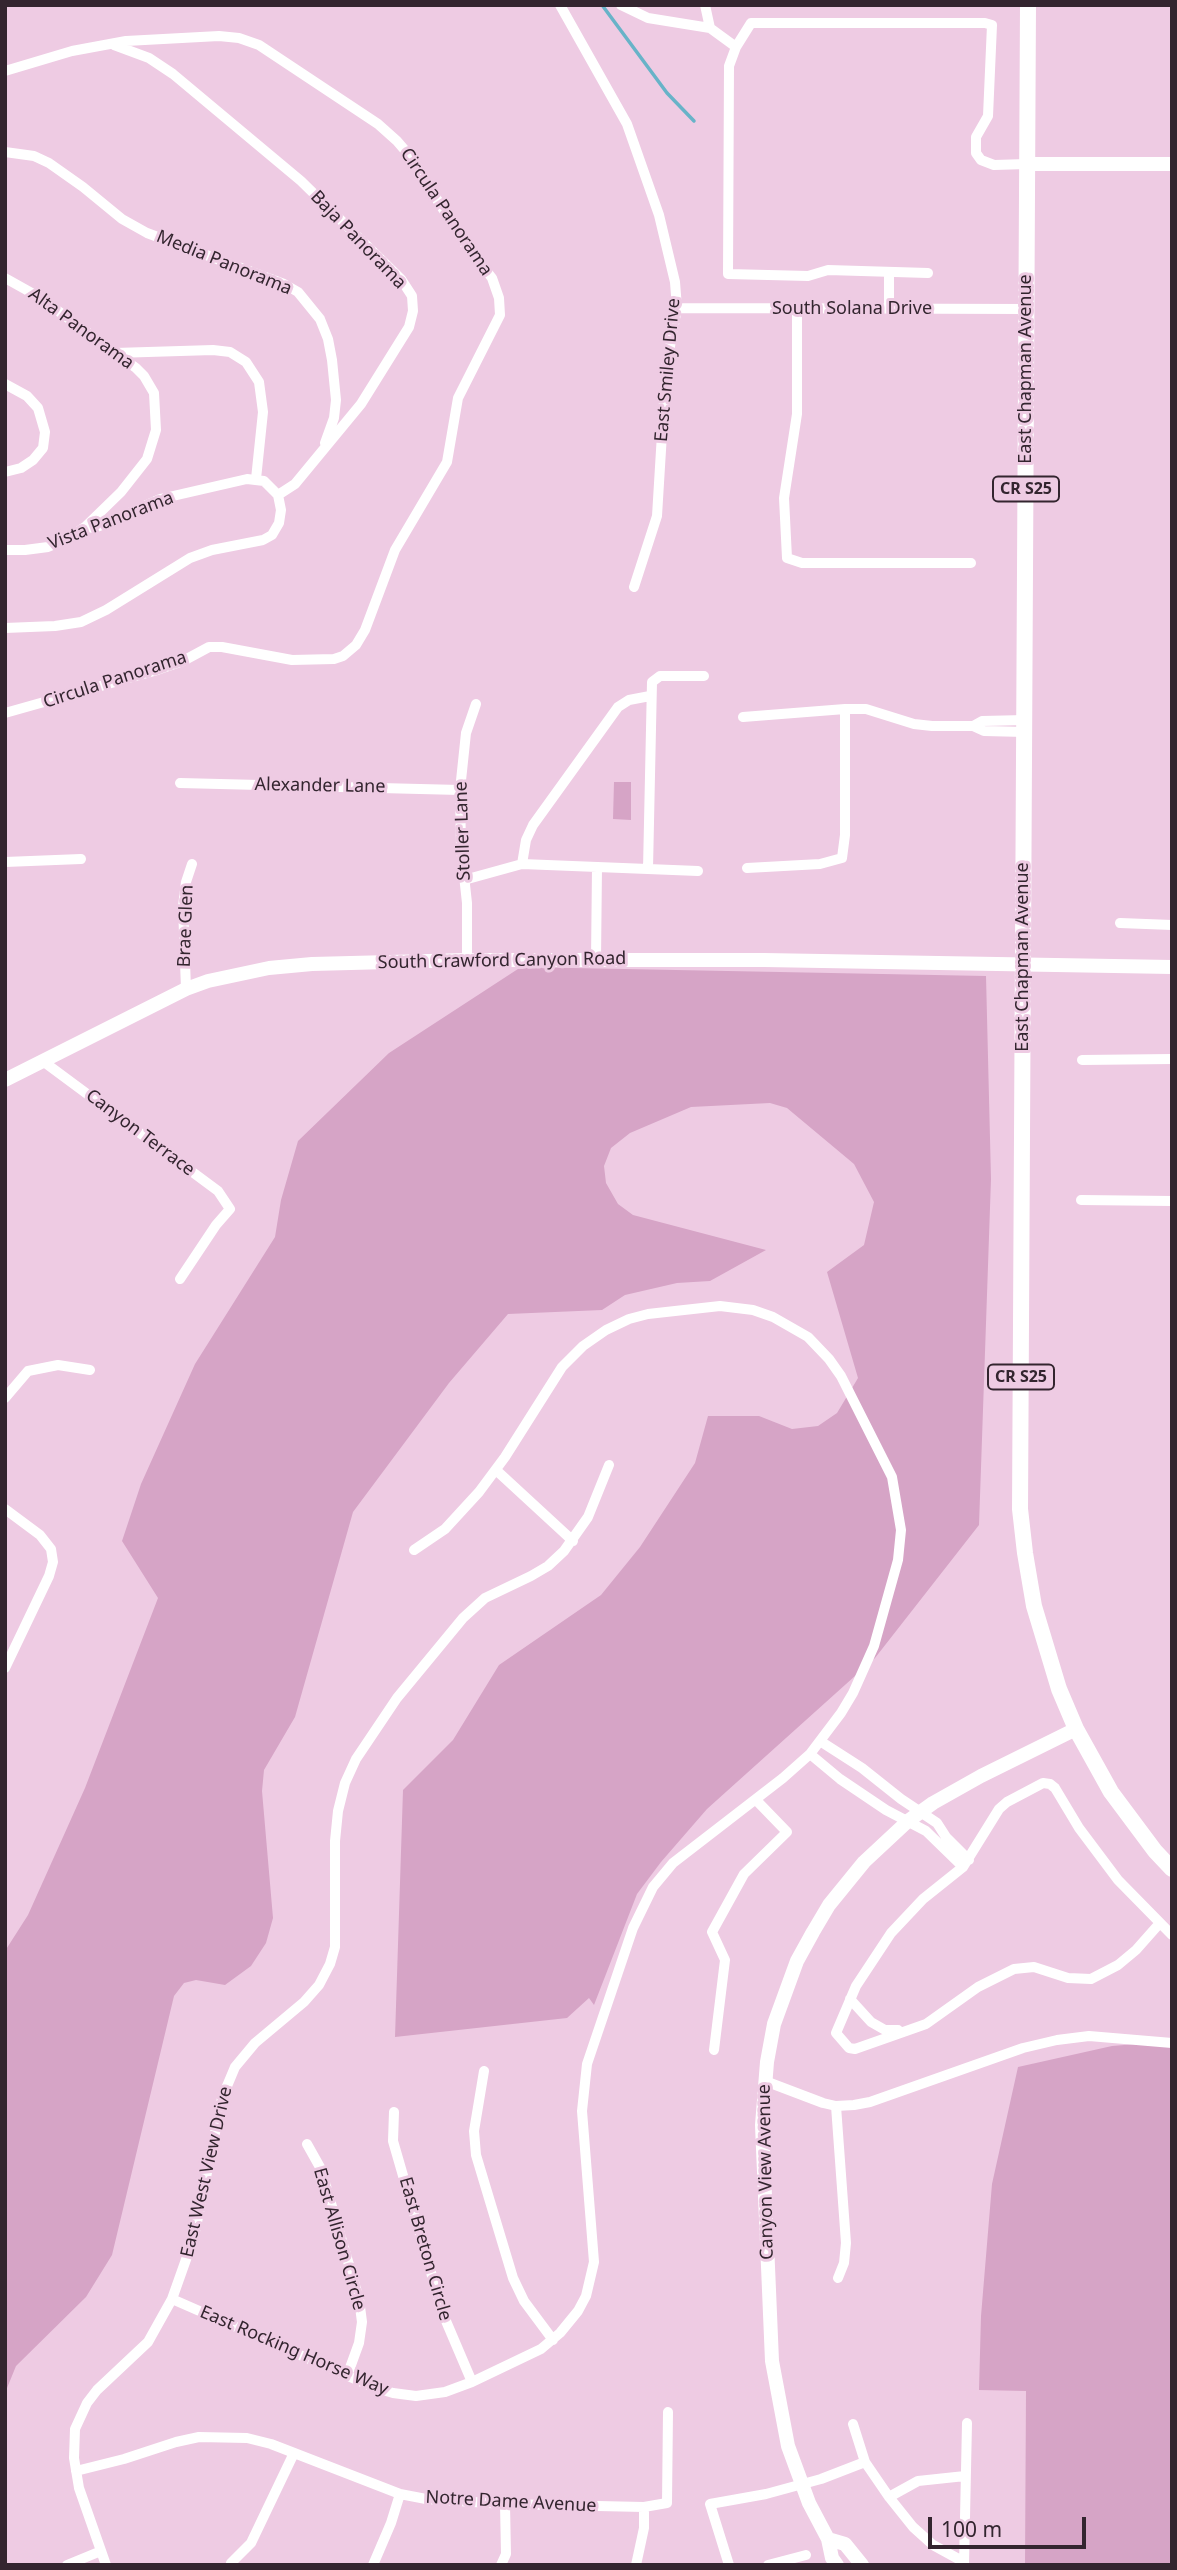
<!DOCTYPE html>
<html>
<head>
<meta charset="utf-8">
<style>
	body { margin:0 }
	#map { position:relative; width:1177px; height:2570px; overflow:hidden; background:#eecbe3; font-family:"Noto Sans",sans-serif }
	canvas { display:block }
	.frame { position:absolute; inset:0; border:7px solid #33252f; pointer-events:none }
	.scale { position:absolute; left:928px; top:2517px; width:158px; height:32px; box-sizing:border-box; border:4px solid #33252f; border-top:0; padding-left:9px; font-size:21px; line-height:24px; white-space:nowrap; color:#33252f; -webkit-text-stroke:5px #eecbe3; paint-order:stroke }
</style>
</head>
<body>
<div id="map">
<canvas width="1177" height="2570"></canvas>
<div class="frame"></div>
<div class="scale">100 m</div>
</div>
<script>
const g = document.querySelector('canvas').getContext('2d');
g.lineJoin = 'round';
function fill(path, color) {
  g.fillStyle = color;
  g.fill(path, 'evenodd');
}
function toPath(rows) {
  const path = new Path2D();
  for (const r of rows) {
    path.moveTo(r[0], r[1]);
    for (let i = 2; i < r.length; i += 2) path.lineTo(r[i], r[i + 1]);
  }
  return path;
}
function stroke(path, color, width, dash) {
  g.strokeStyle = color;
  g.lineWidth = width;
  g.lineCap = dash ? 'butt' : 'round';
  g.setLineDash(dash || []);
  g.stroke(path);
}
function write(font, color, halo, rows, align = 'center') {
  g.font = font + ' "Noto Sans",sans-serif';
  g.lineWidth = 6;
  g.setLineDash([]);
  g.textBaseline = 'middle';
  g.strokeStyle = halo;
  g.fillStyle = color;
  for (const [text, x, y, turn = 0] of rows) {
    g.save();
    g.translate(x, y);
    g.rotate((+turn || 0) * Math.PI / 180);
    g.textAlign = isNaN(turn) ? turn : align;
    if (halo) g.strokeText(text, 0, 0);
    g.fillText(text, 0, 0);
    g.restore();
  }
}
const green = toPath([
	[614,782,631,782,631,820,613,819],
	[521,967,986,976,991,1179,979,1525,875,1658,707,1809,661,1862,637,1894,594,2005,589,1998,567,2018,395,2037,403,1790,453,1740,499,1665,601,1595,640,1547,695,1463,708,1416,759,1416,792,1429,818,1426,837,1413,858,1378,827,1272,864,1245,874,1202,854,1164,787,1108,770,1103,691,1107,630,1133,611,1148,604,1166,606,1183,618,1204,633,1215,766,1250,710,1281,677,1283,625,1295,602,1310,508,1314,449,1383,353,1512,295,1717,264,1770,262,1791,273,1918,266,1943,251,1966,225,1985,196,1980,184,1983,174,1996,112,2255,86,2297,16,2366,5,2393,5,1951,28,1915,85,1788,158,1598,122,1541,141,1484,195,1364,275,1237,281,1200,298,1141,389,1053],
	[1172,2041,1172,2565,1025,2565,1026,2391,979,2390,981,2316,992,2184,1018,2067,1112,2046]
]);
const stream = toPath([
	[602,5,667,93,694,121]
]);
const street = toPath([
	[560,5,627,124,659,215,675,282,677,308,666,368,657,516,634,587],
	[621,5,648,18,710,28],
	[705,5,710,28,736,47,751,23,985,23,992,25,988,116,976,137,976,153,981,160,994,165,1027,164],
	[736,47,729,66,728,274,808,276,828,270,928,273],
	[5,71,72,51,126,41,219,36,239,38,259,45,378,124,397,141,409,155,465,244,492,278,499,298,500,315,458,398,447,462,395,550,365,630,356,645,343,656,334,659,292,660,222,647,209,647,183,661,154,671,5,713],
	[5,152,34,156,49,163,83,187,122,219,147,233,284,284,298,292,320,319,328,339,332,360,336,400,334,418,325,443],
	[5,278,39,297,136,368,144,376,154,393,156,430,147,459,121,492,85,527],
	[677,308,1027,309],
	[797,308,797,414,784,498,787,558,802,563,971,563],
	[889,309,889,272],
	[115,353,213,350,230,352,246,362,259,382,263,412,256,479],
	[5,384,27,396,38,408,45,432,43,448,33,460,21,468,5,472],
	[5,550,25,550,48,547,67,539,85,527,95,528,160,499,247,479,264,481,278,495],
	[5,628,55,626,81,622,106,610,190,558,212,550,263,540,272,535,279,523,281,510,278,495,295,484,361,404,409,327,413,311,412,296,401,279,301,181,173,74,149,58,114,45],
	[743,717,845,709,866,709,914,724,932,726,973,726,982,721,1025,720],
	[973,726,984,731,1025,732],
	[180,783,460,790],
	[5,862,81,859],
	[522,864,526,840,533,825,618,707,629,700,650,696],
	[747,868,820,864,842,858,845,835,845,709],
	[648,869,652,682,660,676,704,676],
	[464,880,522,864,698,871],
	[1120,923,1172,925],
	[467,960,467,903,461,848,460,790,466,733,476,704],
	[596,960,597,867],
	[186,989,183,906,186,882,192,864],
	[1082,1060,1172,1059],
	[44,1062,218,1191,230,1209,216,1225,180,1279],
	[1081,1200,1172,1201],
	[5,1398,28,1371,58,1365,90,1370],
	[496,1470,573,1541],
	[5,1509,40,1535,51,1549,53,1562,49,1576,5,1668],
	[820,1741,862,1768,901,1799,937,1823,946,1837,969,1860],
	[810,1754,840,1779,886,1810,926,1831,963,1867],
	[1159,1924,1136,1950,1118,1965,1091,1979,1068,1978,1034,1967,1014,1969,978,1987,926,2024,855,2049,849,2048,836,2033,856,1986,891,1933,923,1899,963,1867,999,1809,1007,1802,1043,1783,1050,1784,1055,1788,1079,1828,1118,1880,1172,1935],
	[850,1999,871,2022,885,2030,898,2030],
	[714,2050,725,1960,712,1932,744,1874,787,1832,756,1800],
	[484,2071,474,2131,476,2155,513,2278,524,2301,553,2340],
	[765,2081,823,2103,836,2106,854,2105,870,2102,1023,2048,1057,2040,1089,2036,1172,2043],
	[836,2106,846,2243,844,2263,838,2278],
	[394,2112,393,2141,443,2314,472,2382],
	[307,2144,321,2169,359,2299,362,2322,359,2343,347,2376],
	[172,2299,373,2387,393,2393,416,2396,445,2392,472,2382,541,2349,560,2333,578,2311,586,2296,594,2262,582,2111,587,2064,633,1928,653,1887,673,1863,783,1778,810,1754,841,1713,853,1693,874,1646,898,1560,901,1530,892,1477,841,1376,829,1359,808,1337,773,1317,753,1310,720,1306,648,1314,629,1319,606,1330,583,1346,562,1367,505,1457,479,1492,445,1529,414,1550],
	[853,2424,865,2462,889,2497,913,2527,933,2545,964,2562],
	[76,2471,124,2459,176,2442,199,2437,247,2438,271,2444,400,2494,426,2499,505,2504,644,2507,667,2503,668,2412],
	[889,2497,918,2481,965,2476],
	[231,2563,251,2543,294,2453],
	[67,2565,101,2551],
	[106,2565,79,2488,74,2458,75,2429,87,2403,97,2390,148,2342,172,2299,194,2237,222,2098,235,2067,255,2043,304,2002,319,1985,330,1964,335,1947,335,1841,338,1811,345,1783,356,1759,397,1698,463,1618,485,1598,531,1576,548,1566,564,1551,588,1517,609,1465],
	[373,2565,391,2523,400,2494],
	[501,2565,506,2554,505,2504],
	[636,2565,644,2528,644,2507],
	[729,2565,710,2504,766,2494,821,2479,865,2462],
	[768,2565,806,2555],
	[964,2565,967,2423]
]);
const secondary = toPath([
	[1027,164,1172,164],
	[5,1080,186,989,208,981,269,968,312,964,467,960,764,960,1172,967],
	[828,2539,845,2544,862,2565],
	[837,2565,832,2558,828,2539,809,2503,788,2446,772,2361,762,2125,767,2062,774,2024,797,1961,813,1932,829,1905,864,1862,908,1821,933,1803,981,1776,1076,1729]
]);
const primary = toPath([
	[1028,5,1020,1509,1025,1553,1034,1606,1059,1689,1076,1729,1111,1792,1155,1851,1172,1869]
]);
const shields = [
	[1026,489,66],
	[1021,1377,66]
];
const shieldNames = [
	["CR S25",1026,489],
	["CR S25",1021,1377]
];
const streetNames = [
	["Circula Panorama",446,212,56],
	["Baja Panorama",358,240,46],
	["Media Panorama",224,263,22],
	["South Solana Drive",852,309],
	["Alta Panorama",81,329,36],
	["East Chapman Avenue",1026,369,-90],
	["East Smiley Drive",668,370,-85],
	["Vista Panorama",111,521,-21],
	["Circula Panorama",115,680,-18],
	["Alexander Lane",320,786,1],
	["Stoller Lane",463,831,-92],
	["Brae Glen",186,926,-88],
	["East Chapman Avenue",1023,957,-90],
	["South Crawford Canyon Road",502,961,-1],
	["Canyon Terrace",140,1133,37],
	["East West View Drive",207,2172,-77],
	["Canyon View Avenue",766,2172,-91],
	["East Allison Circle",339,2239,74],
	["East Breton Circle",425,2249,74],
	["East Rocking Horse Way",294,2351,23],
	["Notre Dame Avenue",511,2502,3]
];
fill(green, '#d6a4c6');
stroke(stream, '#68b3c8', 3.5);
stroke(street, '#fff', 10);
stroke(secondary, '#fff', 14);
stroke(primary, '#fff', 16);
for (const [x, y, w] of shields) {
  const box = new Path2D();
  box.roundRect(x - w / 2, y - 12.5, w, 25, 5);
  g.fillStyle = '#eecbe3';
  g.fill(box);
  stroke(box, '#33252f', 2);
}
write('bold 16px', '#33252f', null, shieldNames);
write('18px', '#33252f', '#eecbe3', streetNames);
</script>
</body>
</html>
